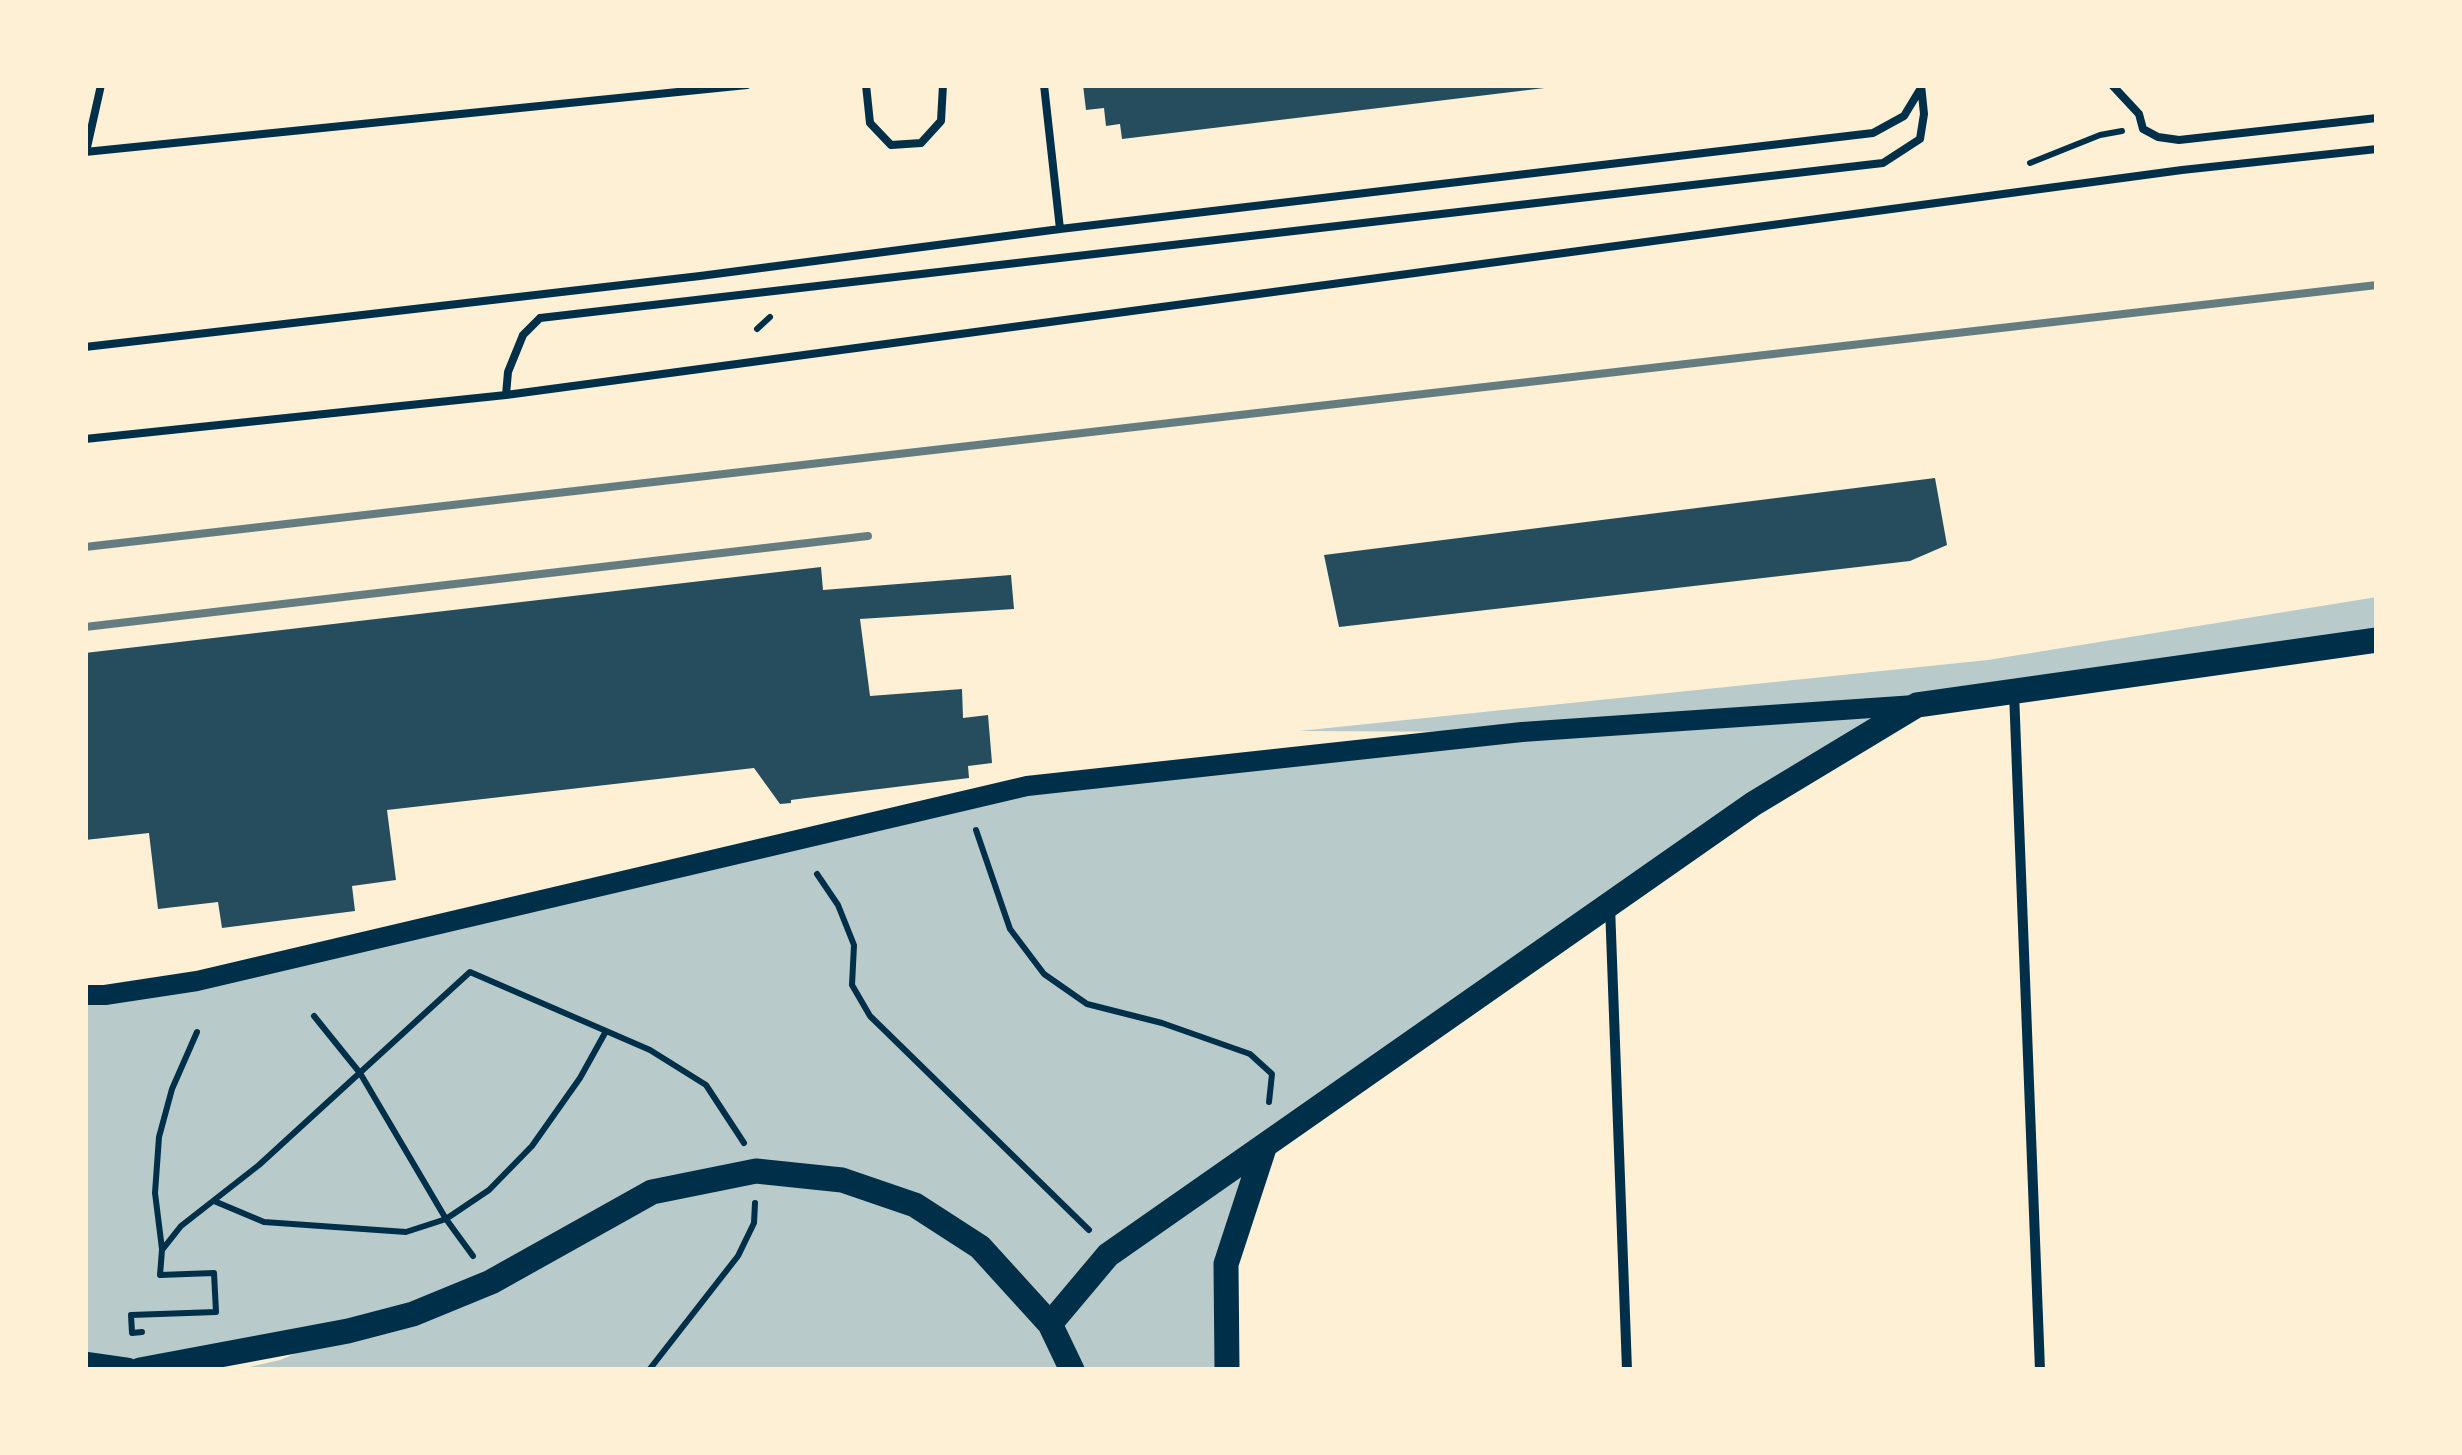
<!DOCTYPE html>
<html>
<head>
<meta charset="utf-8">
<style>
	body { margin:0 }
	#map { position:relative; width:2462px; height:1455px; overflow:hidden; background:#fdf0d5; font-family:"Nunito Sans",sans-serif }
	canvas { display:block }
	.frame { position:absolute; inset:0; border:88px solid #fdf0d5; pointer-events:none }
</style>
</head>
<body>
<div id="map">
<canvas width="2462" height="1455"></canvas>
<div class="frame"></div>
</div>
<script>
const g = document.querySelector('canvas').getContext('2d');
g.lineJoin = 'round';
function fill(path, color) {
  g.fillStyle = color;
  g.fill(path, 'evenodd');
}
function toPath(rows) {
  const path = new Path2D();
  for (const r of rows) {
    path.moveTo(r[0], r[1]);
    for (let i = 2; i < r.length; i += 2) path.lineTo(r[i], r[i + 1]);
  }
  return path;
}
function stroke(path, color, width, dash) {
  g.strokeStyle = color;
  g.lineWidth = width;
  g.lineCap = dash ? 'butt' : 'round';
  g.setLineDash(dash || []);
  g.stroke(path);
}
const green = toPath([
	[2377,597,2377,640,1917,705,1265,1148,1226,1264,1227,1370,236,1370,280,1360,342,1334,140,1370,85,1364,85,995,105,995,1027,786,1508,732,1299,731,1988,660]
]);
const building = toPath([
	[1083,85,1553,85,1553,87,1122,139,1120,124,1106,126,1104,108,1086,110],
	[1935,478,1947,545,1910,561,1339,627,1324,555],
	[821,567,823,590,1011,575,1014,609,860,619,870,696,962,689,963,718,988,715,992,763,968,766,969,778,806,798,791,800,791,803,780,804,754,768,387,810,396,880,352,886,355,911,222,928,218,902,158,909,149,833,85,840,85,653]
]);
const path = toPath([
	[2030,163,2100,135,2122,131],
	[757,329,770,317],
	[976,830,1010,929,1044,974,1087,1004,1162,1023,1250,1054,1272,1074,1269,1102],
	[817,874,838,905,854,945,852,985,870,1016,1089,1230],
	[314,1016,360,1073,446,1219,473,1256],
	[214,1201,264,1222,406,1232,446,1219,489,1190,532,1146,580,1078,605,1033],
	[162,1249,155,1193,159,1137,172,1089,197,1032],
	[142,1332,132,1333,131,1315,216,1312,214,1273,160,1275,162,1250,181,1226,259,1165,470,972,650,1050,706,1085,744,1143],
	[649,1370,738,1256,754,1223,755,1203]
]);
const service = toPath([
	[866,85,870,123,891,145,921,143,941,121,943,85],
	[1044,85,1060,229,1873,133,1904,116,1921,88],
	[2112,85,2139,114,2143,129,2158,137,2179,140,2377,118],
	[85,152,747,85],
	[86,152,101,85],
	[85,347,700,276,1060,229],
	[506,395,508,372,523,335,540,318,1883,163,1920,139,1924,114,1921,85],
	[85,439,506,395,2182,170,2377,149]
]);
const minor = toPath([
	[2014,692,2040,1370],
	[1610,906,1627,1370]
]);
const secondary = toPath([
	[85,995,105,995,197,981,1027,786,1522,732,1915,705]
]);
const primary = toPath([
	[1050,1324,1108,1255,1753,804,1917,705,2377,640],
	[85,1364,127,1370],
	[140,1370,348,1331,413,1314,491,1282,652,1192,756,1171,842,1180,915,1205,980,1247,1050,1324,1072,1370],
	[1227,1370,1226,1264,1264,1148]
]);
const rail = toPath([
	[85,547,2377,285],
	[85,627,868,536]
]);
fill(green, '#b9caca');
fill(building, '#264d5e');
stroke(path, '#003049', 6);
stroke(service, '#003049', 8);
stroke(minor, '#003049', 10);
stroke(secondary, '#003049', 20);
stroke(primary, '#003049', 25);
stroke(rail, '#657d81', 8);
</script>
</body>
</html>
